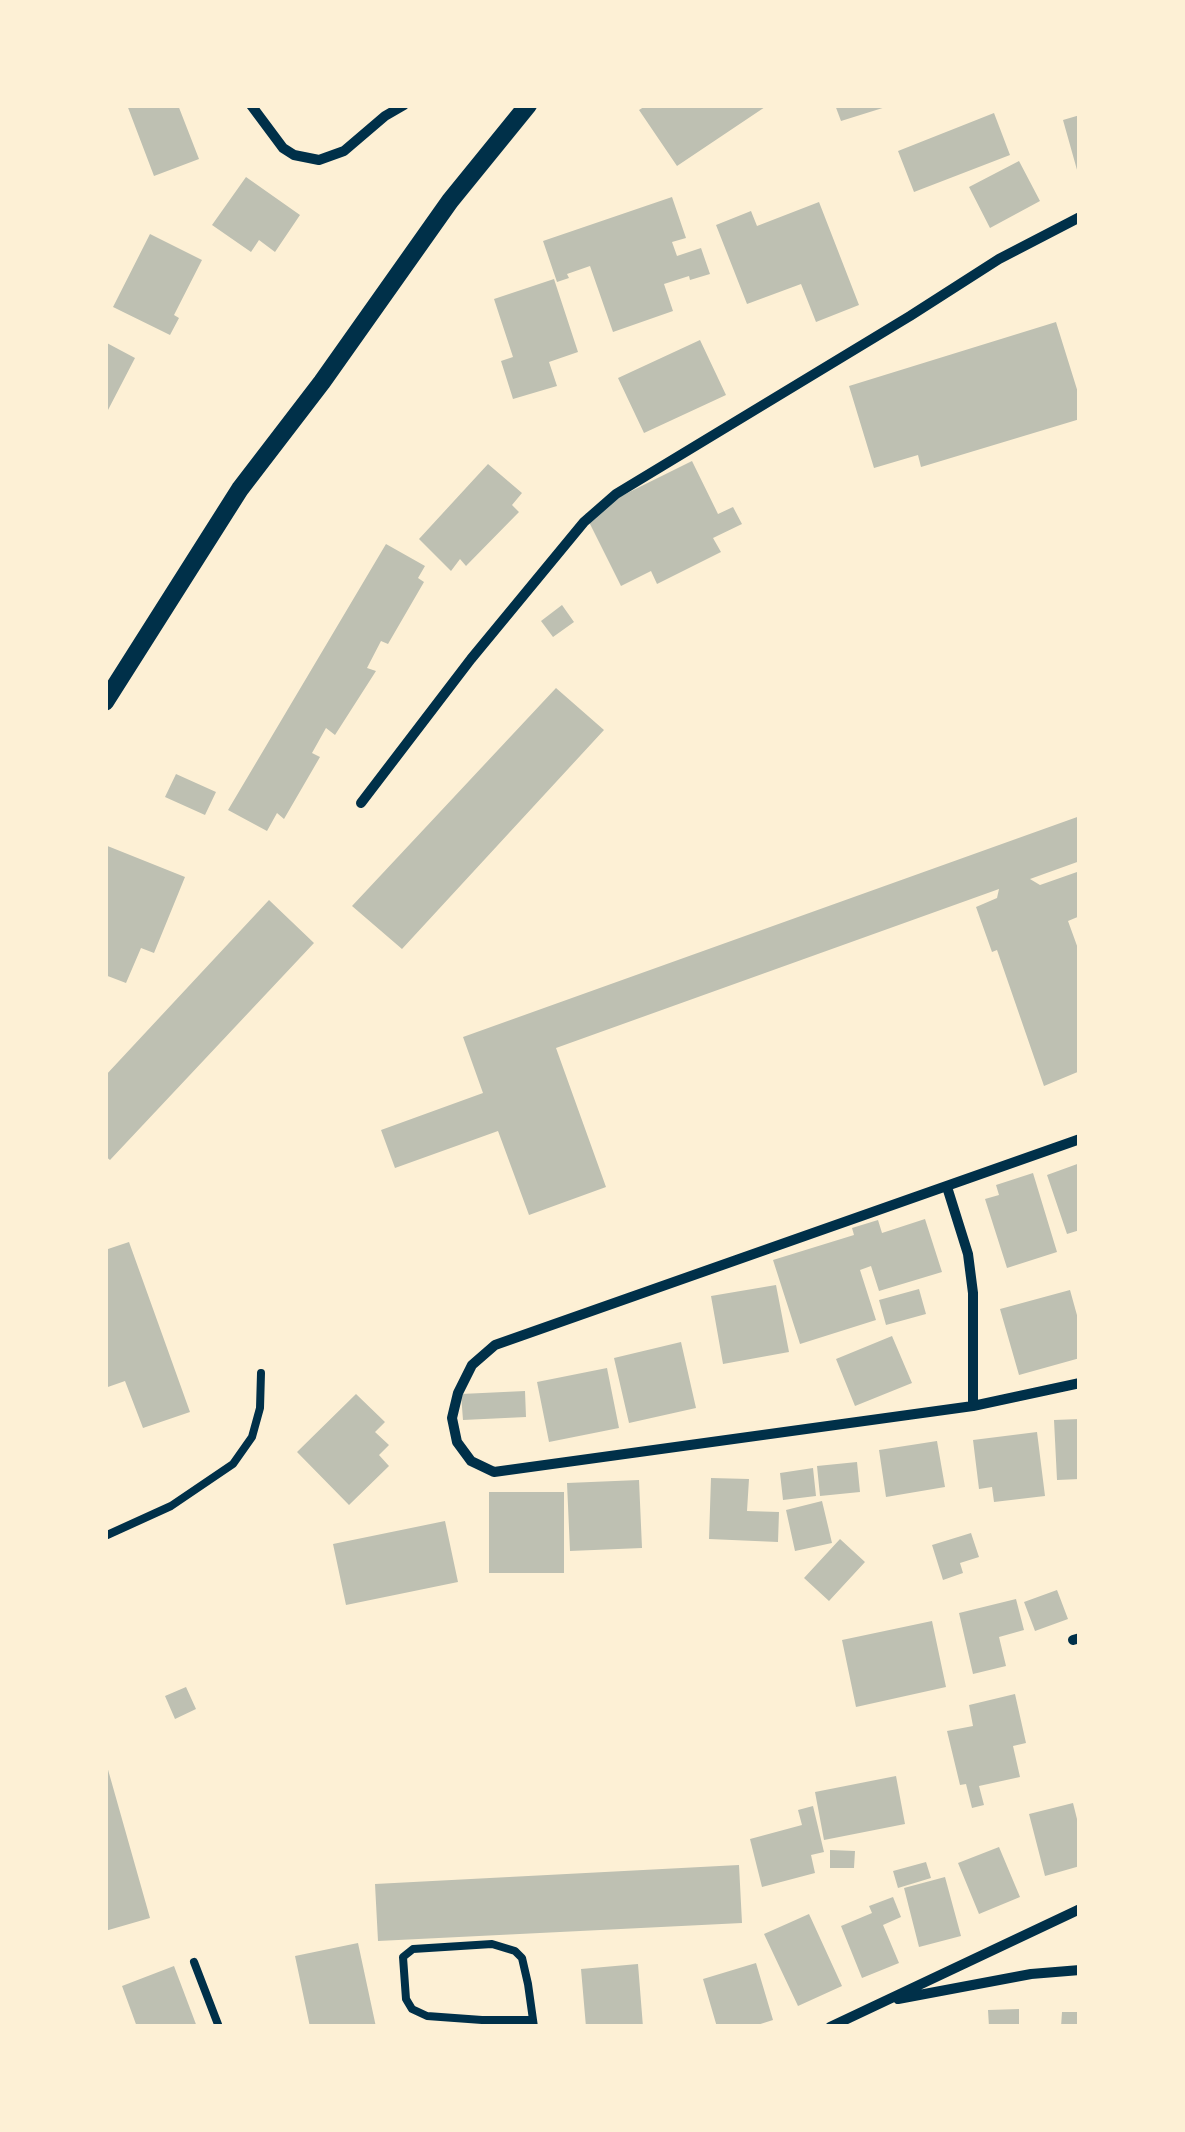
<!DOCTYPE html>
<html>
<head>
<meta charset="utf-8">
<style>
	body { margin:0 }
	#map { position:relative; width:1185px; height:2132px; overflow:hidden; background:#fdf0d5; font-family:Poppins,sans-serif }
	canvas { display:block }
	.frame { position:absolute; inset:0; border:108px solid #fdf0d5; pointer-events:none }
</style>
</head>
<body>
<div id="map">
<canvas width="1185" height="2132"></canvas>
<div class="frame"></div>
</div>
<script>
const g = document.querySelector('canvas').getContext('2d');
g.lineJoin = 'round';
function fill(path, color) {
  g.fillStyle = color;
  g.fill(path, 'evenodd');
}
function toPath(rows) {
  const path = new Path2D();
  for (const r of rows) {
    path.moveTo(r[0], r[1]);
    for (let i = 2; i < r.length; i += 2) path.lineTo(r[i], r[i + 1]);
  }
  return path;
}
function stroke(path, color, width, dash) {
  g.strokeStyle = color;
  g.lineWidth = width;
  g.lineCap = dash ? 'butt' : 'round';
  g.setLineDash(dash || []);
  g.stroke(path);
}
const building = toPath([
	[127,105,178,105,199,159,154,176],
	[647,105,768,105,677,166,639,110],
	[835,105,888,105,889,106,841,121],
	[994,113,1010,155,914,192,898,151],
	[1080,115,1080,177,1079,177,1063,120],
	[1019,161,1040,201,990,228,969,187],
	[246,177,300,215,275,252,259,240,251,252,212,225],
	[672,197,686,238,672,242,677,256,701,248,710,274,690,280,689,276,664,284,673,311,613,332,590,266,567,274,569,278,557,282,543,241],
	[819,202,859,305,816,322,801,284,747,304,716,225,751,211,757,226],
	[150,234,202,260,174,315,179,318,170,335,113,307],
	[554,279,578,352,549,362,557,386,513,399,501,361,513,357,494,299],
	[1056,322,1080,399,1080,419,921,467,918,455,874,468,849,386],
	[700,340,726,395,644,433,618,378],
	[105,342,135,358,108,410,105,409],
	[692,461,718,514,733,507,742,524,713,538,721,552,657,584,651,571,621,586,585,514],
	[488,464,522,493,512,505,519,512,466,566,460,559,451,571,419,539],
	[386,544,425,566,418,578,424,582,388,644,381,641,367,668,376,671,335,735,326,728,312,753,320,757,284,819,277,813,267,831,228,810],
	[562,605,574,622,553,637,541,621],
	[556,688,604,730,402,949,352,906],
	[176,774,216,792,205,815,165,797],
	[1080,816,1080,861,1030,879,1040,885,1077,872,1080,880,1080,916,1068,921,1080,954,1080,1071,1044,1086,997,950,992,952,976,907,997,898,999,889,556,1048,606,1187,529,1215,498,1131,395,1168,381,1130,483,1093,463,1037],
	[105,845,185,877,154,953,141,948,126,983,105,975],
	[269,900,314,943,110,1160,105,1156,105,1076],
	[1080,1163,1080,1230,1067,1234,1047,1175],
	[1033,1173,1057,1252,1007,1268,985,1199,999,1195,996,1185],
	[925,1219,942,1272,879,1291,871,1266,860,1270,876,1320,800,1344,773,1260,854,1235,852,1228,878,1220,882,1233],
	[129,1242,190,1412,143,1428,125,1381,105,1388,105,1250],
	[776,1285,789,1352,723,1364,711,1296],
	[919,1289,926,1314,886,1325,879,1300],
	[1070,1290,1080,1326,1080,1358,1019,1375,1000,1309],
	[892,1336,912,1383,855,1406,836,1359],
	[681,1342,696,1408,629,1423,614,1358],
	[607,1368,619,1428,549,1442,537,1382],
	[525,1391,526,1417,463,1420,461,1394],
	[356,1394,385,1422,375,1432,389,1445,379,1455,389,1466,349,1505,297,1452],
	[1080,1419,1080,1479,1057,1480,1054,1420],
	[1037,1432,1045,1496,994,1502,992,1487,979,1489,973,1440],
	[937,1441,945,1487,886,1497,879,1450],
	[857,1462,860,1492,820,1496,817,1466],
	[813,1468,816,1496,783,1500,780,1473],
	[711,1478,749,1479,747,1511,779,1512,778,1542,709,1539],
	[639,1480,642,1548,570,1551,567,1483],
	[489,1492,564,1492,564,1573,489,1573],
	[822,1501,832,1543,795,1551,786,1510],
	[445,1521,458,1582,346,1605,333,1544],
	[971,1533,979,1557,960,1563,963,1573,943,1580,932,1545],
	[840,1539,865,1562,829,1601,804,1578],
	[1057,1590,1068,1619,1035,1631,1024,1602],
	[1016,1599,1024,1630,999,1637,1006,1666,973,1674,959,1613],
	[932,1621,946,1687,856,1707,842,1640],
	[186,1687,196,1709,175,1719,165,1696],
	[1015,1694,1026,1743,1013,1746,1020,1777,979,1786,984,1805,972,1808,966,1784,960,1785,947,1731,973,1726,969,1705],
	[105,1759,150,1918,105,1931],
	[896,1776,905,1824,824,1840,815,1792],
	[1073,1803,1080,1831,1080,1866,1045,1876,1029,1814],
	[813,1806,824,1852,811,1855,815,1873,762,1887,750,1839,802,1825,798,1810],
	[999,1847,1020,1897,979,1914,958,1863],
	[830,1850,855,1851,854,1868,830,1868],
	[926,1862,931,1878,898,1888,893,1871],
	[739,1865,742,1923,378,1941,375,1884],
	[945,1877,961,1936,919,1947,904,1888],
	[893,1897,901,1917,883,1925,899,1963,862,1978,841,1926,872,1913,869,1906],
	[809,1914,842,1986,798,2006,764,1934],
	[358,1943,376,2027,310,2027,295,1956],
	[756,1963,773,2020,751,2027,717,2027,703,1979],
	[638,1964,643,2027,586,2027,581,1969],
	[174,1966,197,2027,137,2027,122,1986],
	[1019,2009,1019,2027,989,2027,988,2010],
	[1062,2012,1080,2012,1080,2027,1061,2027]
]);
const service = toPath([
	[105,1536,171,1506,233,1464,252,1437,260,1408,261,1373],
	[194,1962,219,2027],
	[533,2020,482,2020,427,2016,412,2009,406,1999,403,1957,413,1949,492,1944,515,1951,522,1958,528,1984,534,2027]
]);
const minor = toPath([
	[251,105,283,148,294,155,319,160,344,151,385,116,404,105],
	[361,803,471,659,584,522,616,494,910,316,999,259,1080,217],
	[1080,1139,495,1345,472,1365,458,1393,452,1418,457,1442,471,1461,494,1472,973,1406,1080,1383],
	[947,1187,968,1254,973,1293,973,1406],
	[1073,1640,1080,1638],
	[898,1999,1031,1974,1080,1970],
	[830,2027,1080,1909]
]);
const tertiary = toPath([
	[105,702,240,489,322,382,450,201,528,105]
]);
fill(building, '#bec0b2');
stroke(service, '#003049', 8);
stroke(minor, '#003049', 10);
stroke(tertiary, '#003049', 18);
</script>
</body>
</html>
